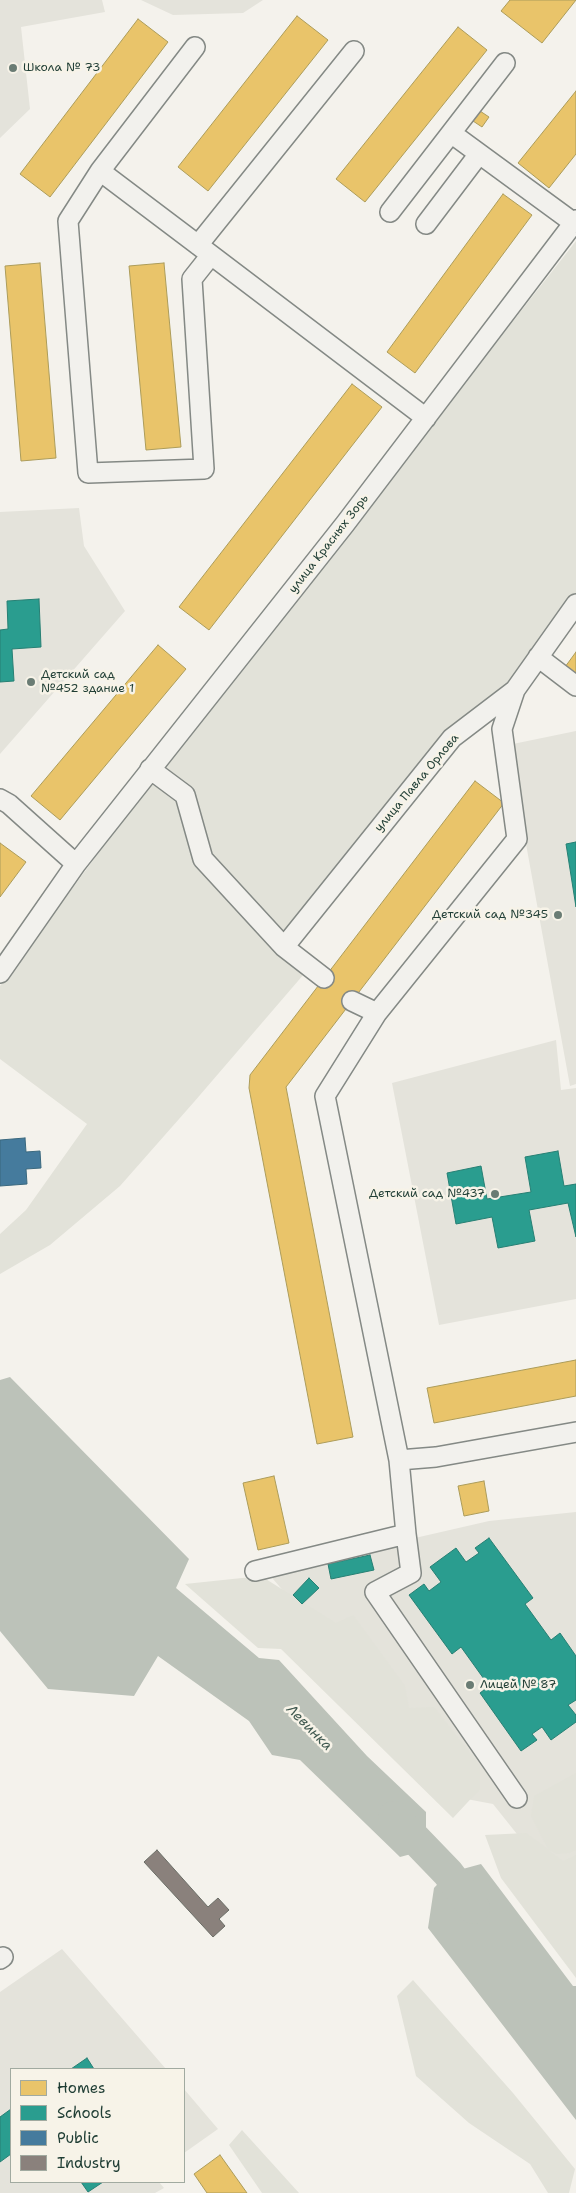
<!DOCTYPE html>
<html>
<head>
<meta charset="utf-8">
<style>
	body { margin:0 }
	#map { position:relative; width:576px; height:2193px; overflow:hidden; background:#f4f2ec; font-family:"Shantell Sans",sans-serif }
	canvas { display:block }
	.legend { position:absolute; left:10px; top:2068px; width:175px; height:115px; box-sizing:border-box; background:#f7f3e8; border:1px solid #a1aaa0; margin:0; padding:6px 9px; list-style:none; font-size:15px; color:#1f3d34 }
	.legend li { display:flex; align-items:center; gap:10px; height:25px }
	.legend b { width:25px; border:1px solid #a1aaa0 }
</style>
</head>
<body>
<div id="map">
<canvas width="576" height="2193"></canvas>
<ul class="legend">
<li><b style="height:14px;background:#e9c46a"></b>Homes</li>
<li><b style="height:14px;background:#2a9d8f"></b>Schools</li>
<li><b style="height:14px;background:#457b9d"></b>Public</li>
<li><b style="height:14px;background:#8a817c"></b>Industry</li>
</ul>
</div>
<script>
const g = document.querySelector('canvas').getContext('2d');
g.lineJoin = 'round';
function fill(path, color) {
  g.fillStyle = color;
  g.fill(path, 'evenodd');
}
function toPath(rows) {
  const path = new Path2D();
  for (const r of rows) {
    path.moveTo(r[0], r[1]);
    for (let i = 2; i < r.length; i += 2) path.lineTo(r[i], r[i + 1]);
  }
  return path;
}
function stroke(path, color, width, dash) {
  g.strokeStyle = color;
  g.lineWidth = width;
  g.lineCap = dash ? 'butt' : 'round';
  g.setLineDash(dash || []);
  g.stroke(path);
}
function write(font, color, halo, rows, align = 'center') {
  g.font = font + ' "Shantell Sans",sans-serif';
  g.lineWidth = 5;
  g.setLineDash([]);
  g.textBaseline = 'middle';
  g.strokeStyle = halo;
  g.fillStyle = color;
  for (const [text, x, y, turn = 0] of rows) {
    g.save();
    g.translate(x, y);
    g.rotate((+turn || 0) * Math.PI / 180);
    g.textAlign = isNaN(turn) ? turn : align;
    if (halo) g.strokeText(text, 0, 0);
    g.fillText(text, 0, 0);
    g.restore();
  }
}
const built = toPath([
	[0,0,102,0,105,12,21,27,30,109,0,138],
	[141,0,263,0,243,13,173,15],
	[79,508,84,546,125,611,0,754,0,512],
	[576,731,576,1084,570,1086,508,745],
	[556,1040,561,1090,576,1088,576,1299,439,1325,392,1083],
	[576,1512,576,1908,493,1804,461,1798,267,1572,489,1521],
	[62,1949,166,2069,11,2069,11,2182,159,2182,164,2188,155,2193,0,2193,0,1992],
	[184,2089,218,2129,184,2153]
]);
const green = toPath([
	[576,241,576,606,515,690,452,738,284,947,310,967,194,1102,120,1186,50,1245,0,1274,0,1234,26,1210,87,1124,0,1059,0,986,157,774],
	[261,1576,336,1623,353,1615,405,1686,409,1708,434,1707,480,1766,480,1789,453,1818,281,1649,258,1648,185,1584],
	[576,1773,576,1850,570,1853,557,1854,548,1850,563,1861,576,1855,576,1978,501,1878,485,1835,526,1833,548,1849,531,1816,534,1796],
	[413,1980,513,2093,575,2169,569,2193,548,2193,530,2164,469,2123,416,2076,397,1996],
	[242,2130,299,2193,262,2193,229,2145]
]);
const water = toPath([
	[10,1377,189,1559,176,1588,259,1658,279,1660,367,1756,426,1812,426,1850,400,1857,300,1760,272,1755,249,1721,158,1656,134,1696,48,1689,0,1631,0,1380],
	[481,1864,573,1986,576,1986,576,2120,428,1928,434,1888,448,1873]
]);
const homes = toPath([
	[510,0,576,0,542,43,501,11,510,0],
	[297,16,328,40,208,191,178,167,297,16],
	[138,19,168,42,50,197,20,174,138,19],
	[458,27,487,50,365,202,336,179,458,27],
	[576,91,576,154,549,188,518,163,576,91],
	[480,111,489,117,482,127,473,121,480,111],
	[503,194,532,215,415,373,387,352,503,194],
	[40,263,56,458,21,461,5,266,40,263],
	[164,263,181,447,146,450,129,266,164,263],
	[352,384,382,407,209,630,179,607,352,384],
	[158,645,186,669,60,820,31,796,158,645],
	[576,652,576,674,565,667,576,652],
	[475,781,504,803,286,1087,353,1437,317,1444,249,1088,250,1075,475,781],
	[0,843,26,862,0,897,0,843],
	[576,1360,576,1396,434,1423,427,1388,576,1360],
	[274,1476,289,1543,258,1550,243,1483,274,1476],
	[484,1481,489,1511,464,1516,458,1486,484,1481],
	[220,2155,247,2193,207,2193,194,2174,220,2155]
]);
const schools = toPath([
	[39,599,41,647,12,649,14,681,0,682,0,630,8,629,7,601,39,599],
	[576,842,576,907,566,844,576,842],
	[558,1151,564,1186,576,1184,576,1237,568,1203,529,1210,535,1241,498,1248,492,1217,456,1224,447,1173,481,1166,487,1199,531,1192,525,1157,558,1151],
	[489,1538,533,1598,525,1604,551,1640,560,1633,576,1656,576,1700,568,1705,576,1715,576,1722,551,1740,542,1727,532,1734,537,1740,521,1751,480,1693,489,1686,461,1647,452,1654,409,1595,424,1584,429,1591,441,1582,430,1567,456,1548,466,1562,479,1553,475,1548,489,1538],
	[370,1555,374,1570,331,1579,328,1564,370,1555],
	[309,1578,319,1588,302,1604,293,1595,309,1578],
	[87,2058,94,2069,71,2069,87,2058],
	[11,2109,11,2154,0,2162,0,2117,11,2109],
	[81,2182,103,2182,88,2192,81,2182]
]);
const public = toPath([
	[25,1138,26,1152,40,1151,41,1168,26,1169,27,1184,0,1186,0,1140,25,1138]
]);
const industry = toPath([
	[157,1850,208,1907,218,1898,229,1910,219,1919,225,1926,213,1937,144,1862,157,1850]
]);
const river = toPath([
	[394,1817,448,1873,474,1908]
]);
const minor = toPath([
	[505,63,451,133,574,223],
	[100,171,195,47],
	[390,212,451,133],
	[426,224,479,154],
	[198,245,354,51],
	[211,255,192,279,204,469,88,473,68,221,100,171,198,245,426,418],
	[538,657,576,686],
	[150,769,185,795,203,859,284,947,324,978],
	[0,799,9,804,76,864],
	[284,947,452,738,515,690,576,604],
	[0,973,76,864,345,524,576,220],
	[352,1001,377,1013,325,1096,399,1460,436,1457,576,1432],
	[377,1013,517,839,502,729,515,690],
	[406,1534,411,1573,375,1592,517,1798],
	[255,1571,406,1534,399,1460],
	[0,1959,3,1957]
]);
const markers = [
	[13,68,5,"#6a7c74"],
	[31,682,5,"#6a7c74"],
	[558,915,5,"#6a7c74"],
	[495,1194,5,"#6a7c74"],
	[470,1685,5,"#6a7c74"]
];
const poiNames = [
	["Школа № 73",23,68],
	["Детский сад",41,675],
	["№452 здание 1",41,689],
	["Детский сад №345",548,915,"right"],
	["Детский сад №437",485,1194,"right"],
	["Лицей № 87",480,1685]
];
const streetNames = [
	["улица Красных Зорь",329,544,-52],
	["улица Павла Орлова",417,783,-50]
];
const waterNames = [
	["Левинка",309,1728,45]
];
fill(built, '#e4e3db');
fill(green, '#e2e2d9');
fill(water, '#bcc2b9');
fill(homes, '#e9c46a');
stroke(homes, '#ac9c5a', 1);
fill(schools, '#2a9d8f');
stroke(schools, '#278074', 1);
fill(public, '#457b9d');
stroke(public, '#3a687e', 1);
fill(industry, '#8a817c');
stroke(industry, '#6a6d66', 1);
stroke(river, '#bcc2b9', 32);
stroke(minor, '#848985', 22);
stroke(minor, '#f2f1ed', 19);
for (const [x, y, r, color] of markers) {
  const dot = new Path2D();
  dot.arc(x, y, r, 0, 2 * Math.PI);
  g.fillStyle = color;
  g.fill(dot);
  stroke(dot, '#f7f3e8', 2);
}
write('12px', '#1f3d34', '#f7f3e8', poiNames, 'left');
write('12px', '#1f3d34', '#f7f3e8', streetNames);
write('italic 14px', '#405950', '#f7f3e8', waterNames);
</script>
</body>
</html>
